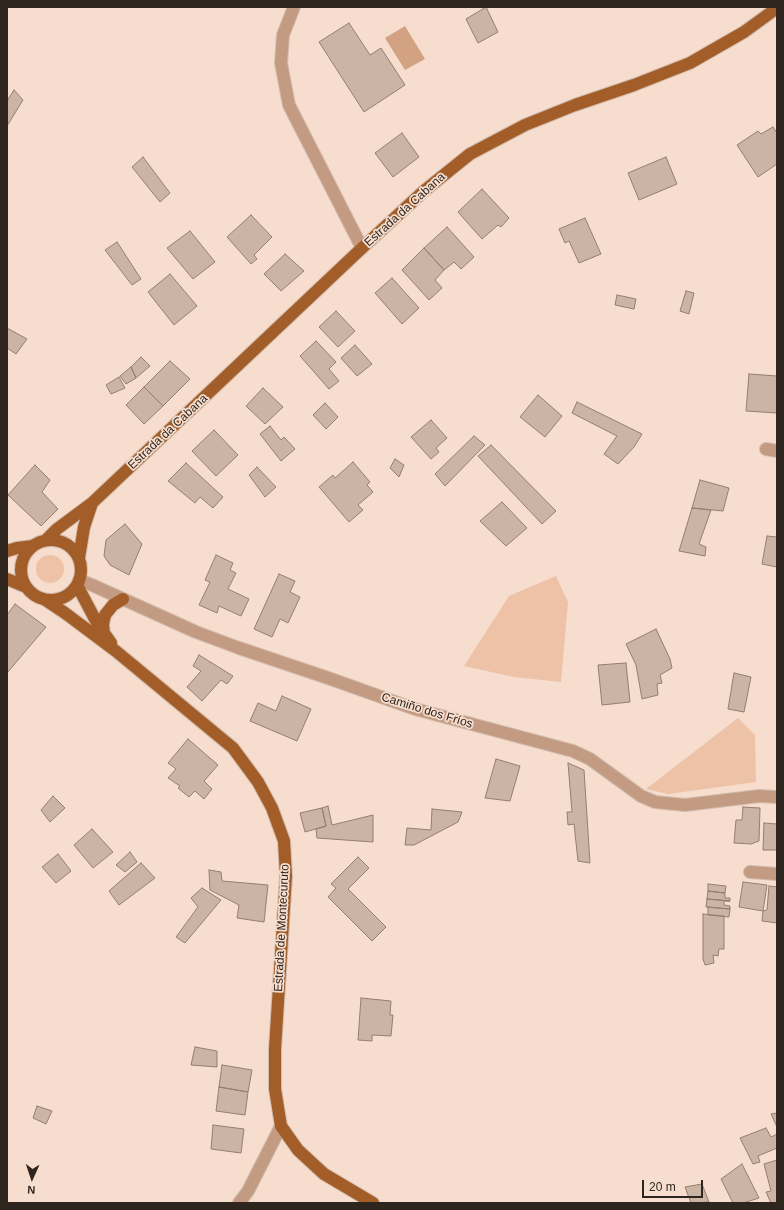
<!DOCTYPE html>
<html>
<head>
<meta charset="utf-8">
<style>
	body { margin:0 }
	#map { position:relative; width:784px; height:1210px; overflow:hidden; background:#f6ddcd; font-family:Helvetica,sans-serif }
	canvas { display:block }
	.frame { position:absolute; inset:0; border:8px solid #2e251f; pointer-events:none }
	.north { position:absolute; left:12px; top:1158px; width:40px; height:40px; -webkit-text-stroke:3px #f6ddcd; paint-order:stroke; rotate:183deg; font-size:11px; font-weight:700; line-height:16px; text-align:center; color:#2e251f }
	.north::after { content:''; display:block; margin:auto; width:14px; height:18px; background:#2e251f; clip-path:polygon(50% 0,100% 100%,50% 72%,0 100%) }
	.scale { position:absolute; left:642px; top:1180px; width:61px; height:18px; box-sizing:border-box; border:2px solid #2e251f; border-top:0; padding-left:5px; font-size:12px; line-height:14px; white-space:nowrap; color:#2e251f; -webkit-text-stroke:3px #f6ddcd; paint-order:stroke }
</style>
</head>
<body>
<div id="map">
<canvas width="784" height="1210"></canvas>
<div class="frame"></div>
<div class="north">N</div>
<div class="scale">20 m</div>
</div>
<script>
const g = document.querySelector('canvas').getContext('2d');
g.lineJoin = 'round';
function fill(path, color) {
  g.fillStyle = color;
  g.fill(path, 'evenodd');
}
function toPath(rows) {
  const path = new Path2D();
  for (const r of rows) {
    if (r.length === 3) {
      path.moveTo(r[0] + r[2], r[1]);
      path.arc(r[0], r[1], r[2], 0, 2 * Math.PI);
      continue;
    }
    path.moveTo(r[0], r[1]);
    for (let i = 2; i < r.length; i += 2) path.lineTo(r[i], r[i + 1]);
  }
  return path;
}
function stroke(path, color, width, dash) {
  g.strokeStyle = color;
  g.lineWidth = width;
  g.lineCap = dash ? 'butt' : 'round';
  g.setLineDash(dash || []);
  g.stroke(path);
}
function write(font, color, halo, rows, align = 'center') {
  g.font = font + ' Helvetica,sans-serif';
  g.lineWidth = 3.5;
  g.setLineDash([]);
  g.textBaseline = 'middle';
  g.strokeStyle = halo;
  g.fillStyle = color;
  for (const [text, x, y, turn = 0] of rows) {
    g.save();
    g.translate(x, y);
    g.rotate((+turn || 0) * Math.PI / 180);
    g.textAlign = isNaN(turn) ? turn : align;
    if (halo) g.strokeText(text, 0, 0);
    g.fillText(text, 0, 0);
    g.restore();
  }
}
const green = toPath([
	[50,569,14],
	[556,576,568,602,561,682,514,677,464,666,509,596],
	[738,718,755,735,756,782,668,794,646,789]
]);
const water = toPath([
	[405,26,425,59,405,70,385,38]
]);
const building = toPath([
	[486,7,498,32,478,43,466,19,486,7],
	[349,23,370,55,381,48,405,85,364,112,319,42,349,23],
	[14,90,23,100,7,126,7,101,14,90],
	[773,127,777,133,777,164,758,177,737,145,758,131,761,134,773,127],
	[402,133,419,157,393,177,375,153,402,133],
	[143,157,170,193,160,202,132,167,143,157],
	[666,157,677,184,639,200,628,173,666,157],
	[482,189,509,218,501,227,498,225,482,239,458,212,482,189],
	[251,215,272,237,254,255,257,259,251,264,227,237,251,215],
	[585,218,601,254,579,263,569,241,565,243,559,229,585,218],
	[447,227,474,257,461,269,454,262,444,270,424,248,447,227],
	[190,231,215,262,193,279,167,248,190,231],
	[117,242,141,279,132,285,105,250,117,242],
	[424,248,444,270,435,280,442,288,429,300,402,270,424,248],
	[285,254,304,271,281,291,264,274,285,254],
	[170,274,197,306,174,325,148,292,170,274],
	[392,278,419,308,402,324,375,293,392,278],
	[686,291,694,293,689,314,680,311,686,291],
	[617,295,636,299,634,309,615,305,617,295],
	[336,311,355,331,338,347,319,327,336,311],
	[7,328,27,339,16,354,7,348,7,328],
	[316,341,336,362,329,369,339,381,329,389,300,356,316,341],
	[355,345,372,364,357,376,341,358,355,345],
	[141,357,150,366,136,378,131,367,141,357],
	[170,361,190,379,163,406,144,387,170,361],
	[131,367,136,378,126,384,120,376,131,367],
	[749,374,777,376,777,413,746,411,749,374],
	[119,377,125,388,111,394,106,385,119,377],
	[144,387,163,406,144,424,126,405,144,387],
	[263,388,283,407,265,424,246,406,263,388],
	[538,395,562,416,545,437,520,417,538,395],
	[577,402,642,434,634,447,618,464,604,454,617,436,572,413,577,402],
	[325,403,338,417,326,429,313,415,325,403],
	[431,420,447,438,436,448,439,452,431,459,411,437,431,420],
	[270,426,281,440,284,437,295,449,281,461,260,434,270,426],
	[214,430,238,455,216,476,192,451,214,430],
	[474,436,485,445,445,486,435,474,474,436],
	[491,445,556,511,542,524,478,456,491,445],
	[395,459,404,465,399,477,390,468,395,459],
	[353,462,370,482,367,485,373,492,358,505,363,510,349,522,319,487,333,475,335,478,353,462],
	[186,463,223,497,213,508,200,497,195,503,168,481,186,463],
	[35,465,50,480,42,492,58,509,41,526,8,495,35,465],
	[257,467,276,487,265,497,249,475,257,467],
	[700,480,729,488,723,511,692,508,700,480],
	[502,502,527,528,506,546,480,521,502,502],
	[692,508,711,510,699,544,706,547,705,556,679,551,692,508],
	[125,524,142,544,129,575,110,565,104,556,106,540,125,524],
	[767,536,777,537,777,567,762,564,767,536],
	[216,555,233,563,230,570,236,573,228,589,249,599,241,616,219,606,217,613,199,605,210,582,205,580,216,555],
	[279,574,295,581,290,592,300,597,288,623,280,619,272,637,254,629,279,574],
	[15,604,46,627,7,673,7,615,15,604],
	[656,629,670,659,672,668,660,675,662,683,657,684,658,695,642,699,636,665,626,644,656,629],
	[199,655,233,676,227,684,221,680,202,701,187,687,201,671,193,666,199,655],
	[626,663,630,702,602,705,598,665,626,663],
	[734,673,751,677,744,712,728,709,734,673],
	[282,696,311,709,297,741,250,721,258,703,276,711,282,696],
	[188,739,218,765,204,781,212,789,204,799,195,791,189,797,178,788,180,786,168,778,176,769,168,763,188,739],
	[496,759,520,766,510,801,485,798,496,759],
	[568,763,584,770,590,863,578,861,574,824,568,825,567,812,572,812,568,763],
	[53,796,65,808,50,822,41,810,53,796],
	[328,806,332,825,373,815,373,842,317,838,316,829,326,826,322,808,328,806],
	[743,807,760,808,759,841,751,844,734,843,736,820,742,820,743,807],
	[322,808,326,826,305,832,300,813,322,808],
	[432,809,462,812,458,822,414,845,405,845,407,828,431,830,432,809],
	[764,823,777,824,777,850,763,850,764,823],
	[92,829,113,852,93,868,74,845,92,829],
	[130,852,137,862,125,872,116,865,130,852],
	[58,854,71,871,56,883,42,867,58,854],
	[358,857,369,868,348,889,386,927,372,941,328,897,336,888,331,884,358,857],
	[141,863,155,878,119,905,109,891,141,863],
	[209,870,221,872,222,881,268,885,264,922,237,918,239,905,210,890,209,870],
	[743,882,767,885,763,911,739,907,743,882],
	[708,884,726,886,725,893,708,891,708,884],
	[769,886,777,887,777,923,762,921,763,911,767,910,769,886],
	[202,888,221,900,185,943,176,937,198,907,191,898,202,888],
	[708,891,725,893,725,898,730,898,730,901,707,899,708,891],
	[707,899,730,901,724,901,724,905,730,906,730,909,706,907,707,899],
	[708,907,730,909,729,917,708,915,708,907],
	[703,914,724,916,724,949,719,949,718,956,713,955,714,963,705,965,703,959,703,914],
	[361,998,391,1001,390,1015,393,1015,391,1036,372,1035,372,1041,358,1040,361,998],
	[195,1047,217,1051,217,1067,191,1065,195,1047],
	[222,1065,252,1070,248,1092,219,1087,222,1065],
	[219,1087,248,1092,245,1115,216,1111,219,1087],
	[37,1106,52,1111,46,1124,33,1118,37,1106],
	[777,1113,777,1127,771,1114,777,1113],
	[213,1125,244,1129,241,1153,211,1149,213,1125],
	[766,1128,771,1137,777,1134,777,1148,758,1156,760,1162,753,1164,740,1138,766,1128],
	[777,1160,777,1203,771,1203,766,1192,771,1191,764,1164,777,1160],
	[742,1164,759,1198,743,1203,733,1203,721,1179,742,1164],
	[702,1184,709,1202,691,1203,685,1187,702,1184]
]);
const minor = toPath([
	[294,7,283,35,281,63,289,105,362,248],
	[766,449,777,451],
	[79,580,92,585,196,632,239,648,331,679,415,709,573,751,590,759,641,796,655,802,685,805,759,796,777,797],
	[750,872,777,874],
	[239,1203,248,1191,281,1126]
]);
const major = toPath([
	[46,540,57,529,92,503,362,248,424,191,470,154,525,125,575,105,634,85,690,63,744,32,777,8],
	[51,570,30],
	[7,551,17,548,33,546],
	[79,558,84,527,92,503],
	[7,579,26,587],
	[77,585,97,623,111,643],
	[44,599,65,613,117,652,233,748,258,782,272,808,284,841,286,876,275,1049,275,1089,281,1126,298,1150,324,1174,373,1203],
	[104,634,103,624,105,615,113,605,123,599]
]);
const streetNames = [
	["Estrada da Cabana",405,210,-42],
	["Estrada da Cabana",168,432,-43],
	["Camiño dos Fríos",427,711,17],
	["Estrada de Montecuruto",282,928,-87]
];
fill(green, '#edc2a6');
fill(water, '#d2a282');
fill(building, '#cbb4a4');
stroke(building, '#947e70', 1);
stroke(minor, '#d2bcae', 14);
stroke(major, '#d2bcae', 14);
stroke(minor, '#c39b82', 12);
stroke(major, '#a25d28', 12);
write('12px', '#2e251f', '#f6ddcd', streetNames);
</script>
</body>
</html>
